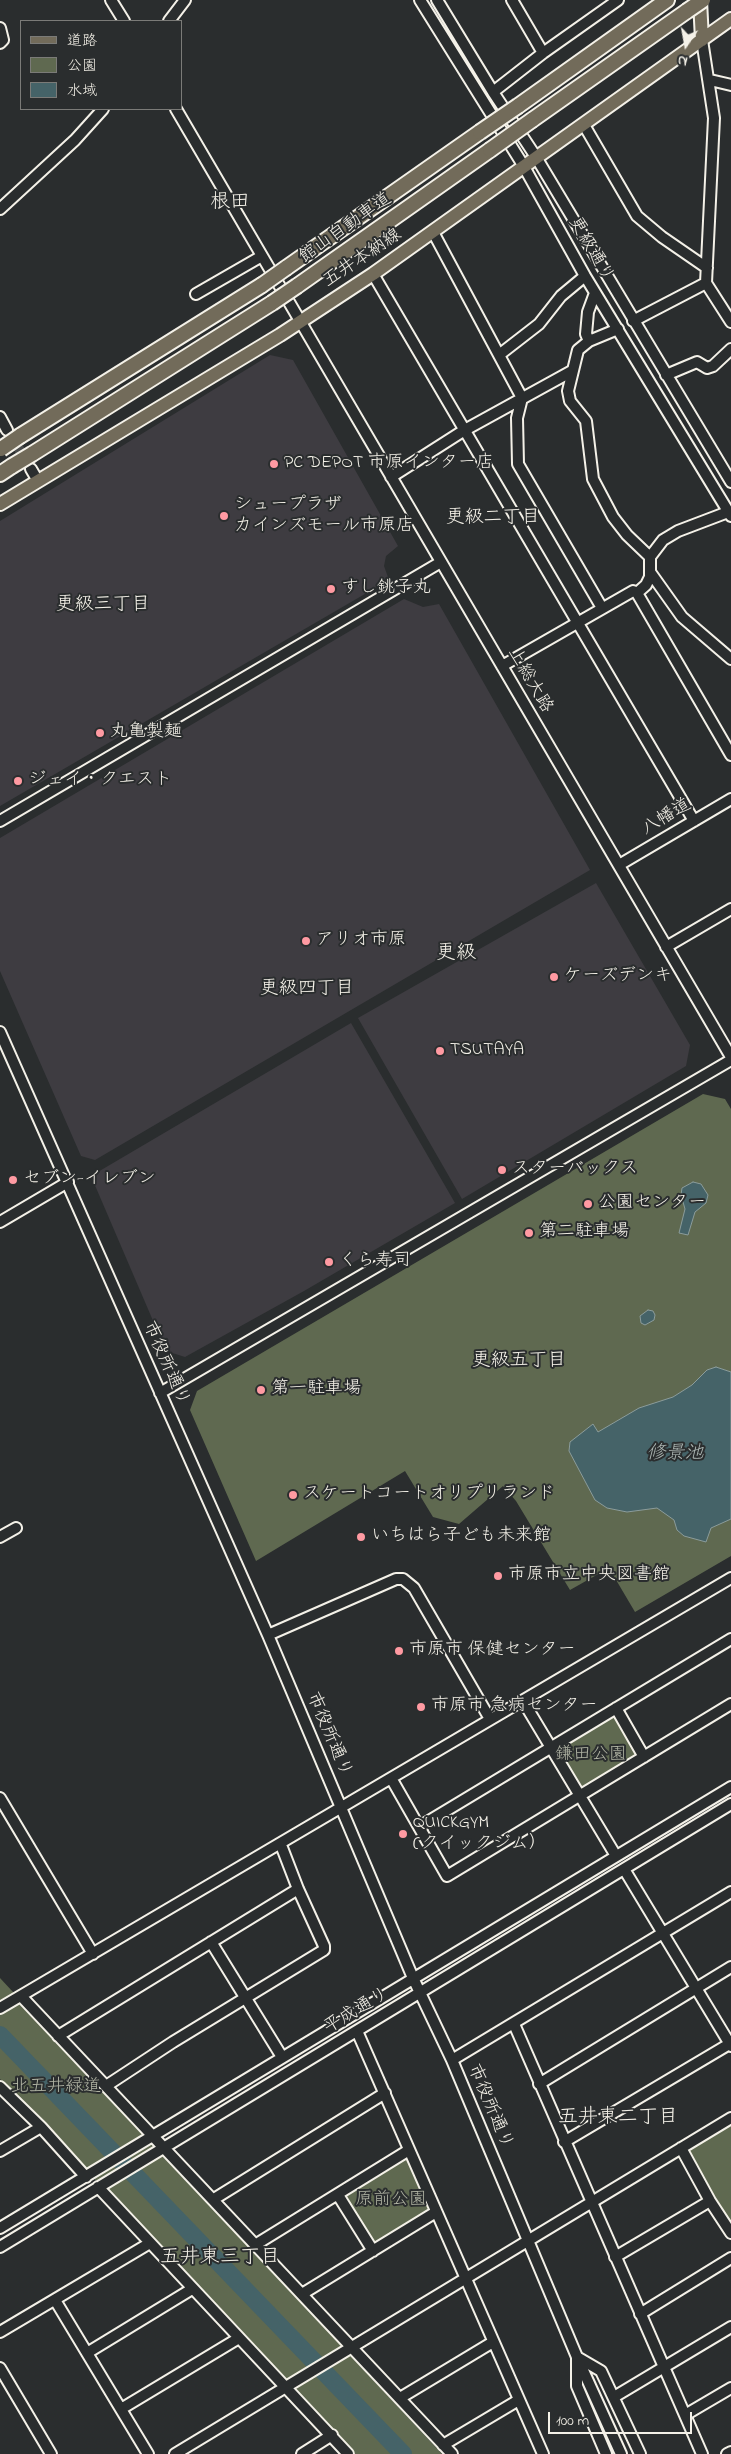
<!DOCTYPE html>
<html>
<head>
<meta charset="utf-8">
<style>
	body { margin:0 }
	#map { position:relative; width:731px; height:2454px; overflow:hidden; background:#2a2d2e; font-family:"Indie Flower","Klee One",sans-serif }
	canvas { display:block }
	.legend { position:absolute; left:20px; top:20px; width:162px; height:90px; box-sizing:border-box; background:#2a2d2e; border:1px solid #7b7b78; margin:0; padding:6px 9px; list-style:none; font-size:15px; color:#f4f1e8 }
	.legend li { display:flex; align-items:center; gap:10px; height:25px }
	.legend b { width:25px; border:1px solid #7b7b78 }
	.north { position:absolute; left:661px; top:20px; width:50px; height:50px; -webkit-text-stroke:4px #2a2d2e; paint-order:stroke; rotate:192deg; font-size:14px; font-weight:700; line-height:20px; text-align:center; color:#f4f1e8 }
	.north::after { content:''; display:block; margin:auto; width:18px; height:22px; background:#f4f1e8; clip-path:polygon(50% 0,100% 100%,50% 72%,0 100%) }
	.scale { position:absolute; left:548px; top:2412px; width:144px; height:22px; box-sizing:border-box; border:2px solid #f4f1e8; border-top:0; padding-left:6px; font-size:15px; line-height:18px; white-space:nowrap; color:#f4f1e8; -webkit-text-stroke:4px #2a2d2e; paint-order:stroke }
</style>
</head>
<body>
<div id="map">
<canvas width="731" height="2454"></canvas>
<ul class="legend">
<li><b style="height:6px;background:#726b5a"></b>道路</li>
<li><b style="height:14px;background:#5f6950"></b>公園</li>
<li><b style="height:14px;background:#456368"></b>水域</li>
</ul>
<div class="north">N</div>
<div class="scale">100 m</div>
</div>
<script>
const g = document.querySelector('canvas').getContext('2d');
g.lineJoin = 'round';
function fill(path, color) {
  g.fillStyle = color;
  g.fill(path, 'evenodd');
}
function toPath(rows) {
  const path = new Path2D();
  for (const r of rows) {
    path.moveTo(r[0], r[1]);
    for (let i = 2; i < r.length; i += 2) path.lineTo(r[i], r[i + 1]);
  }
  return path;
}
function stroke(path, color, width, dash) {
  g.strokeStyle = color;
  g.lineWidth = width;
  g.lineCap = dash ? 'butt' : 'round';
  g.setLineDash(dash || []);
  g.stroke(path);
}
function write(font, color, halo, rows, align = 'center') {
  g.font = font + ' "Indie Flower","Klee One",sans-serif';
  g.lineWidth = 4;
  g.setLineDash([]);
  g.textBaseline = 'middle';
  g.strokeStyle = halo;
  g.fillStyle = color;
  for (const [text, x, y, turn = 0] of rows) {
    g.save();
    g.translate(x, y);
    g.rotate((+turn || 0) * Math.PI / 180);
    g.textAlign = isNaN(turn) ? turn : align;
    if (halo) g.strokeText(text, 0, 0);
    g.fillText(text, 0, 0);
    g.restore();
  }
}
const built = toPath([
	[270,355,293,360,398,546,386,556,384,566,389,580,0,806,0,521],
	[404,599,423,607,439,604,590,870,95,1160,81,1156,0,971,0,838],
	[596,883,690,1045,686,1066,462,1199,358,1018],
	[351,1023,455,1203,304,1291,185,1357,166,1351,91,1176]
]);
const green = toPath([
	[703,1094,725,1099,731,1109,731,1556,635,1612,609,1568,570,1590,516,1501,503,1486,459,1524,433,1517,405,1471,256,1561,190,1410,197,1391],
	[611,1715,614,1716,635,1752,635,1758,584,1790,580,1789,558,1752,559,1745],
	[0,1978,442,2454,355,2454,0,2079],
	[731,2124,731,2226,688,2154,691,2148],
	[409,2150,436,2212,373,2251,338,2195]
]);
const water = toPath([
	[693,1182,701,1184,708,1195,706,1203,695,1212,688,1235,679,1233,685,1209,681,1195,682,1188,693,1182],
	[648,1310,653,1311,655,1315,654,1320,645,1325,641,1323,640,1316,648,1310],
	[716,1367,731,1372,731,1519,711,1528,706,1542,684,1536,677,1530,674,1520,657,1508,627,1512,607,1508,595,1500,569,1451,570,1442,593,1424,598,1432,639,1408,673,1397,692,1385,707,1370,716,1367]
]);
const river = toPath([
	[0,2035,403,2454]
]);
const minorTunnel = toPath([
	[10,435,28,463]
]);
const minor = toPath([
	[111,0,124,21],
	[420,0,523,165,585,276,731,516],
	[437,0,493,92,536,157,731,482],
	[512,0,543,53],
	[169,21,185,0],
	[0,28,3,40,0,43],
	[702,40,714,118,706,283,731,322],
	[710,80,731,85],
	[493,92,543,53,618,0],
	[176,109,731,1057],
	[584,125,637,216,662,237,707,268],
	[0,209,75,140,103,109],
	[433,232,522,398,517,418,518,464,602,608],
	[373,274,694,821],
	[196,294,262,256],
	[633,321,706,283],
	[618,329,589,341,578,350,568,391,570,401,586,421,593,479,613,517,627,535,650,557],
	[589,341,586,334,588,312,595,293],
	[499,355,539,324,561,296,585,276],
	[666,375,697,362,707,368,713,366,731,349],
	[0,417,7,430],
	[31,469,38,481],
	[391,477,463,431,572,371],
	[650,572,682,617,731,659],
	[637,593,646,585,650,577,650,557,663,540,678,531,728,512],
	[502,666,633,591,637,593,731,755],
	[0,821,441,562],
	[619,865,731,799],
	[666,947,731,909],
	[0,1032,268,1635,413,1978,452,2060,577,2357,621,2454],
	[0,1222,68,1182],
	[160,1393,731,1060],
	[0,1537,16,1528],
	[268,1635,396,1579,403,1579,414,1588,490,1719],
	[523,1701,616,1856],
	[616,1708,644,1757],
	[391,1778,447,1876,731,1704],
	[0,1798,93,1954],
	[419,1827,731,1639],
	[624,1869,731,2046],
	[211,1942,282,2057],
	[21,1996,452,2454],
	[0,2008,731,1578],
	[514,2024,702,2454],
	[357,2031,543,2454],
	[58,2036,298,1889],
	[452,2060,731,1892],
	[539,2084,731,1967],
	[106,2086,173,2042,324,1950,324,1946,298,1889,281,1845],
	[0,2087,41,2127,86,2177],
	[564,2142,731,2043],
	[681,2148,710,2201,731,2233],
	[0,2151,41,2127],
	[98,2187,348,2454],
	[338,2195,373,2251],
	[214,2199,385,2093],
	[0,2228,731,1787],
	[255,2245,409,2150],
	[0,2247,731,1804],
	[615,2257,710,2201],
	[302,2294,436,2212],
	[55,2300,148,2454],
	[640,2314,731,2258],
	[0,2332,150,2243],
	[87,2353,192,2289],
	[0,2368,51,2454],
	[614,2397,731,2327],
	[400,2398,493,2342],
	[121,2409,239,2338],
	[685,2415,731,2388],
	[443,2445,517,2401],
	[175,2454,731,2118],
	[302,2454,332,2435],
	[606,2454,577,2386,577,2357,601,2371,640,2454],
	[727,2454,731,2452]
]);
const major = toPath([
	[700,0,702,40],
	[0,504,280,335,373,274,731,19]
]);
const highway = toPath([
	[518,106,667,0],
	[532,120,687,11],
	[286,268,480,132],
	[297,286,490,150],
	[20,436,262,285],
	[32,454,272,303],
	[0,474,12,466]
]);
const highwayBridge = toPath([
	[687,11,703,0],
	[480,132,518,106],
	[490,150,532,120],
	[262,285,286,268],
	[272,303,297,286],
	[1,449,20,436],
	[12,466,32,454]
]);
const markers = [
	[274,464,5,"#ff9aa2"],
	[224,516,5,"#ff9aa2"],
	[331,589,5,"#ff9aa2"],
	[100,733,5,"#ff9aa2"],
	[18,781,5,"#ff9aa2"],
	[306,941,5,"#ff9aa2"],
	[554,977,5,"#ff9aa2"],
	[440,1051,5,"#ff9aa2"],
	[502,1170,5,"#ff9aa2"],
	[13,1180,5,"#ff9aa2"],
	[588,1204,5,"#ff9aa2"],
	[529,1233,5,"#ff9aa2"],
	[329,1262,5,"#ff9aa2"],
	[261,1390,5,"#ff9aa2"],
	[293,1495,5,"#ff9aa2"],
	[361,1537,5,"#ff9aa2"],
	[498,1576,5,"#ff9aa2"],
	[399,1651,5,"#ff9aa2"],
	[421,1707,5,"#ff9aa2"],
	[403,1834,5,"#ff9aa2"]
];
const streetNames = [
	["館山自動車道",346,229,-35],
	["更級通り",590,250,60],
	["五井本納線",363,259,-34],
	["上総大路",529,681,60],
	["八幡道",667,818,-31],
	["市役所通り",165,1364,66],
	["市役所通り",328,1735,67],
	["平成通り",357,2012,-31],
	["市役所通り",489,2107,67]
];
const poiNames = [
	["PC DEPOT 市原インター店",284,464],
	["シュープラザ",234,506],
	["カインズモール市原店",234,527],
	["すし銚子丸",341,589],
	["丸亀製麺",110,733],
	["ジェイ・クエスト",28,781],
	["アリオ市原",316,941],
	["ケーズデンキ",564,977],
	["TSUTAYA",450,1051],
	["スターバックス",512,1170],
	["セブン-イレブン",23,1180],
	["公園センター",598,1204],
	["第二駐車場",539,1233],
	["くら寿司",339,1262],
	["第一駐車場",271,1390],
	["スケートコートオリプリランド",303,1495],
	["いちはら子ども未来館",371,1537],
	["市原市立中央図書館",508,1576],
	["市原市 保健センター",409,1651],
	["市原市 急病センター",431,1707],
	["QUICKGYM",413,1824],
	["(クイックジム）",413,1845]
];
const parkNames = [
	["鎌田公園",591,1756],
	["北五井緑道",56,2088],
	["原前公園",391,2201]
];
const neighbourhoodNames = [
	["更級二丁目",493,519],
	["更級三丁目",103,606],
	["更級四丁目",307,990],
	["更級五丁目",519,1362]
];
const waterNames = [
	["修景池",675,1455]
];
const quarterNames = [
	["根田",230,204],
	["更級",456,955],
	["五井東二丁目",618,2119],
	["五井東三丁目",220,2259]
];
fill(built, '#3e3c41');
fill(green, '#5f6950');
fill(water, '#456368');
stroke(water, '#8b9c9b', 1);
stroke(river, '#456368', 18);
stroke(minorTunnel, '#484a4a', 10, [10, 5]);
stroke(minor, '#f4f1e8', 14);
stroke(major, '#f4f1e8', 16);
stroke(highway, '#f4f1e8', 18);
stroke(minor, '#2a2d2e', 10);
stroke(major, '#726b5a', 12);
stroke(highway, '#726b5a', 14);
stroke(highwayBridge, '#f4f1e8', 18, []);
stroke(highwayBridge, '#726b5a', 14);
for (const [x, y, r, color] of markers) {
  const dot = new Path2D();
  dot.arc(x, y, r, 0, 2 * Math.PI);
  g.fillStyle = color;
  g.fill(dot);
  stroke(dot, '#2a2d2e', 2);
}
write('18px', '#f4f1e8', '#2a2d2e', streetNames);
write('18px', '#f4f1e8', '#2a2d2e', poiNames, 'left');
write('18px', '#b1b4a4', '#2a2d2e', parkNames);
write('19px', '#f4f1e8', '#2a2d2e', neighbourhoodNames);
write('italic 19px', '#aeb8b5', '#2a2d2e', waterNames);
write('20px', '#f4f1e8', '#2a2d2e', quarterNames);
</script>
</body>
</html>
